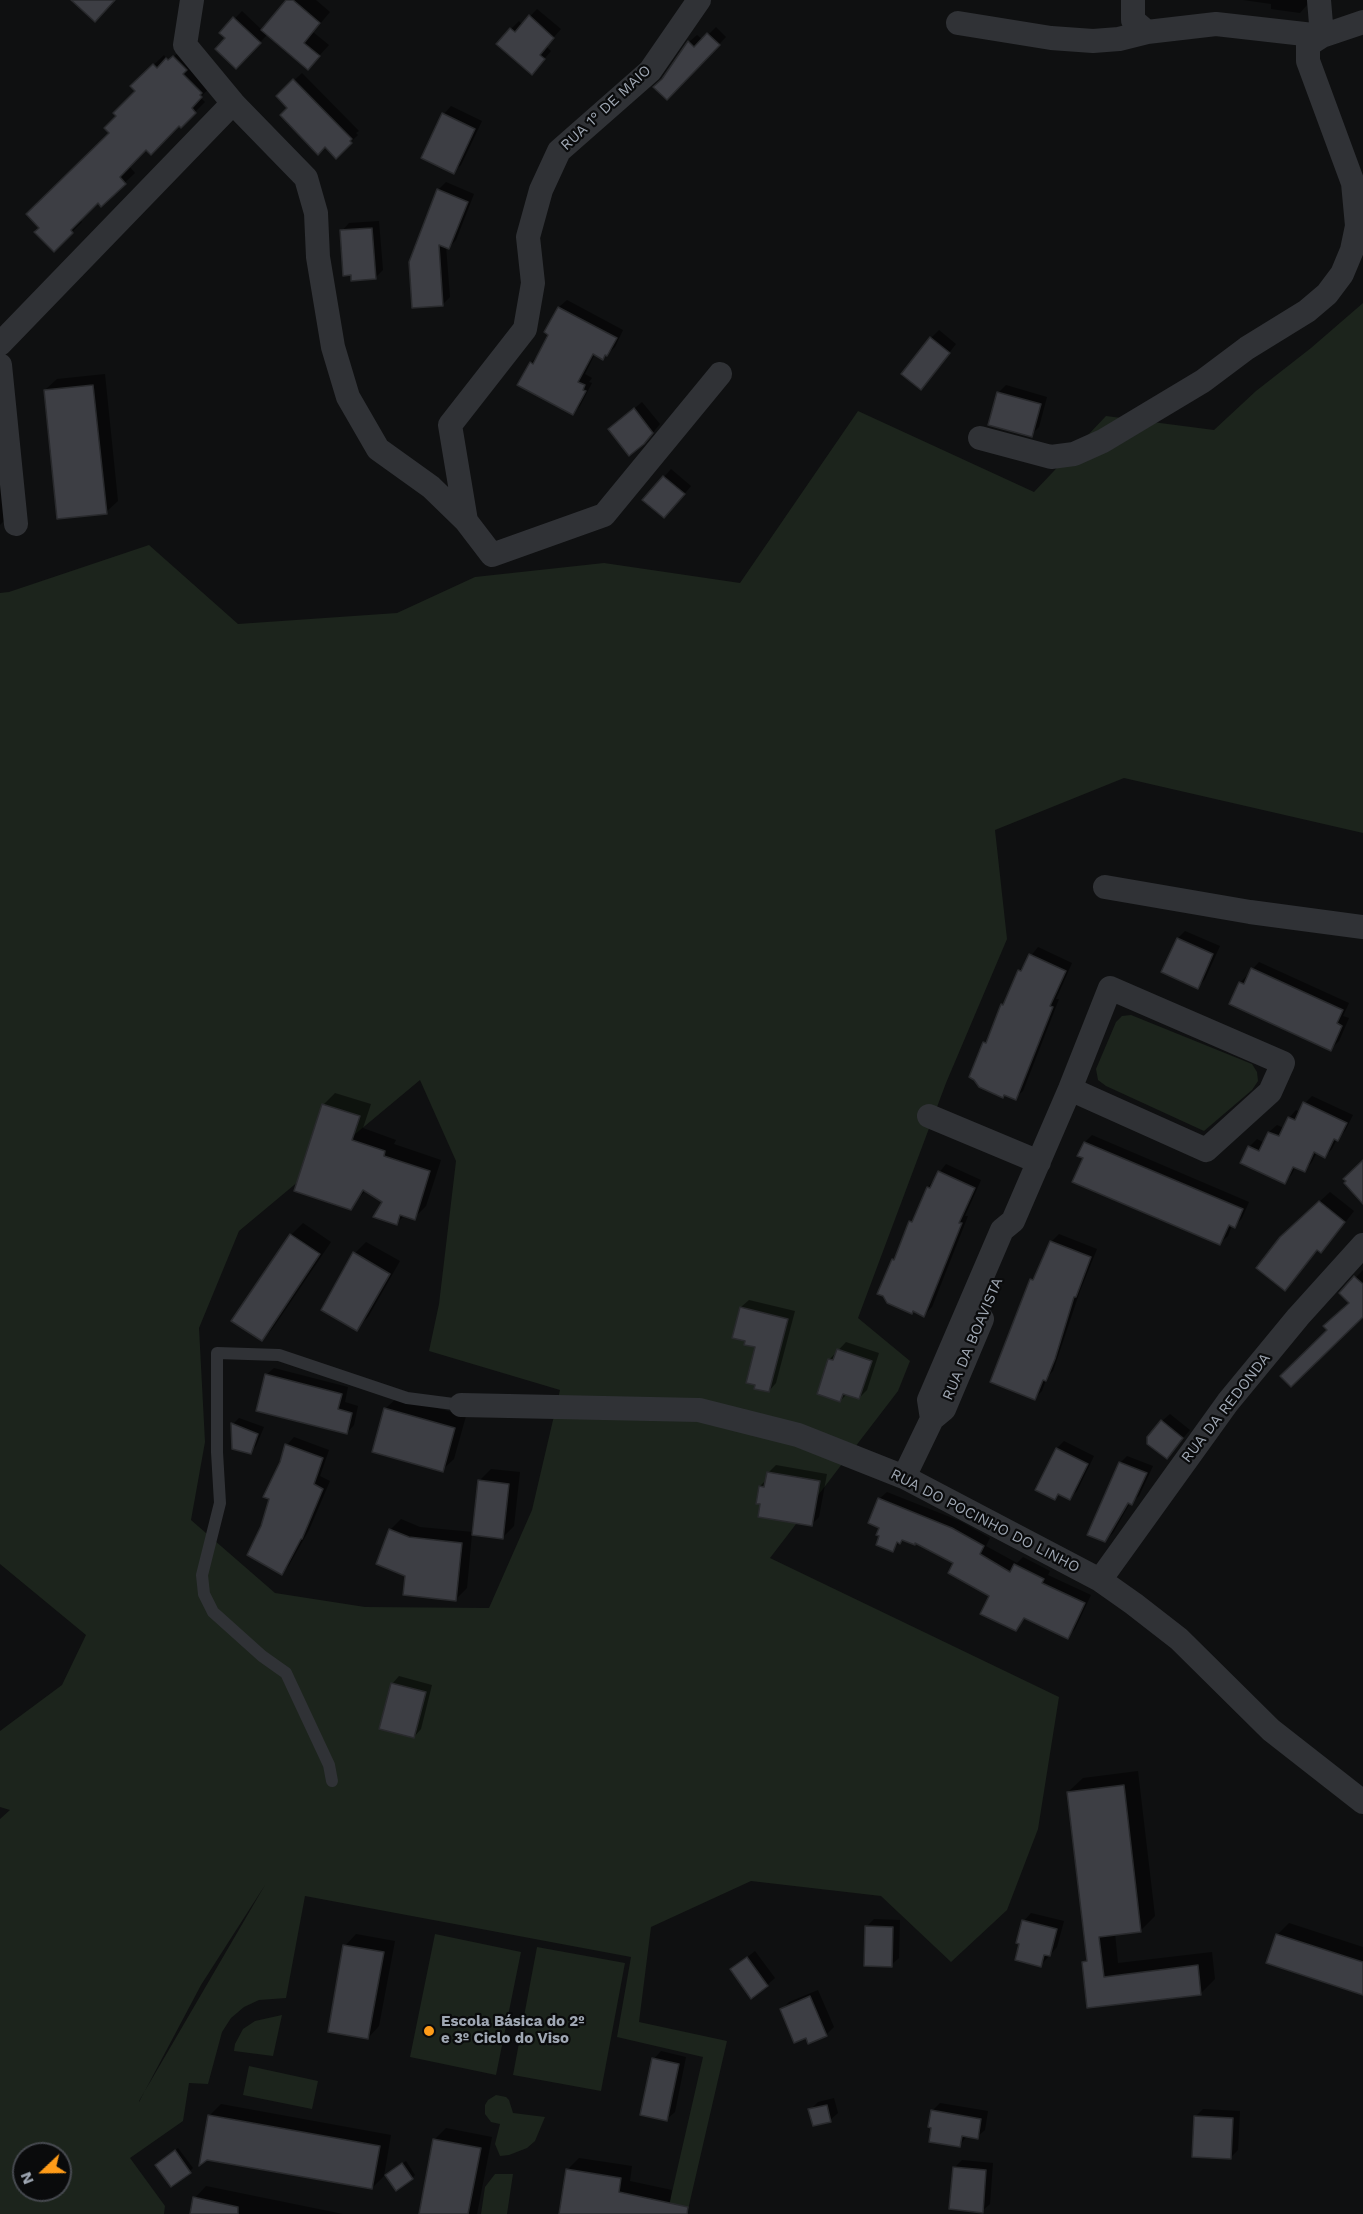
<!DOCTYPE html>
<html>
<head>
<meta charset="utf-8">
<style>
	body { margin:0 }
	#map { position:relative; width:1363px; height:2214px; overflow:hidden; background:#0f1011; font-family:"Work Sans",sans-serif }
	canvas { display:block }
	.north { position:absolute; left:12px; top:2142px; width:60px; height:60px; box-sizing:border-box; background:#0a0b0c; border:2px solid #46494f; border-radius:50%; rotate:248deg; font-size:16px; font-weight:700; line-height:24px; text-align:center; color:#9fa7b3 }
	.north::after { content:''; display:block; margin:auto; width:21px; height:27px; background:#ff9c19; clip-path:polygon(50% 0,100% 100%,50% 72%,0 100%) }
</style>
</head>
<body>
<div id="map">
<canvas width="1363" height="2214"></canvas>
<div class="north">N</div>
</div>
<script>
const g = document.querySelector('canvas').getContext('2d');
g.lineJoin = 'round';
function fill(path, color) {
  g.fillStyle = color;
  g.fill(path, 'evenodd');
}
function toPath(rows) {
  const path = new Path2D();
  for (const r of rows) {
    path.moveTo(r[0], r[1]);
    for (let i = 2; i < r.length; i += 2) path.lineTo(r[i], r[i + 1]);
  }
  return path;
}
function stroke(path, color, width, dash) {
  g.strokeStyle = color;
  g.lineWidth = width;
  g.lineCap = dash ? 'butt' : 'round';
  g.setLineDash(dash || []);
  g.stroke(path);
}
function write(font, color, halo, rows, align = 'center') {
  g.font = font + ' "Work Sans",sans-serif';
  g.lineWidth = 4.5;
  g.setLineDash([]);
  g.textBaseline = 'middle';
  g.strokeStyle = halo;
  g.fillStyle = color;
  for (const [text, x, y, turn = 0] of rows) {
    g.save();
    g.translate(x, y);
    g.rotate((+turn || 0) * Math.PI / 180);
    g.textAlign = isNaN(turn) ? turn : align;
    if (halo) g.strokeText(text, 0, 0);
    g.fillText(text, 0, 0);
    g.restore();
  }
}
const green = toPath([
	[1363,303,1363,833,1124,778,995,830,1007,939,946,1083,858,1318,910,1361,898,1391,770,1558,1059,1697,1038,1829,1007,1910,951,1962,881,1896,751,1881,651,1927,639,2022,727,2041,687,2214,667,2214,703,2057,617,2037,631,1957,305,1896,286,1998,259,2000,244,2007,231,2018,222,2032,208,2084,189,2083,183,2121,130,2158,165,2206,164,2214,0,2214,0,1819,10,1810,0,1807,0,1731,62,1685,86,1635,0,1564,0,593,9,592,149,545,238,624,397,613,475,577,604,563,740,583,858,411,1034,492,1106,416,1214,430,1256,391,1311,348],
	[420,1080,456,1161,439,1304,429,1351,560,1390,532,1510,489,1608,365,1607,275,1593,191,1520,205,1442,199,1328,239,1231],
	[265,1885,139,2101,139,2102,201,1985],
	[24,2154,60,2154,60,2190,24,2190],
	[1131,1015,1252,1064,1257,1072,1258,1081,1252,1090,1204,1131,1106,1086,1098,1080,1096,1069,1116,1022,1122,1016],
	[435,1934,521,1952,496,2075,410,2057],
	[537,1947,625,1963,601,2091,513,2075],
	[282,2015,273,2056,234,2051,235,2044,243,2029,255,2021],
	[249,2066,318,2081,312,2109,243,2095],
	[496,2095,506,2097,509,2100,513,2113,545,2117,535,2141,527,2148,509,2155,500,2156,495,2144,500,2124,491,2122,485,2114,485,2105,488,2100],
	[495,2174,513,2174,507,2214,481,2214,485,2187]
]);
const shadow = toPath([
	[288,0,316,0,330,12,313,32,329,45,308,68,268,34,236,67,227,38,221,33,242,11,262,30],
	[1243,0,1308,0,1307,5,1300,13,1271,9,1271,4],
	[537,9,561,29,546,46,551,51,539,65,511,29,519,21,522,25],
	[716,27,726,37,667,98,664,79,689,42,697,35,703,40],
	[184,47,211,87,200,97,205,102,181,126,179,124,147,148,129,166,135,173,101,205,98,201,80,219,82,222,54,250,111,133,137,91,132,86,164,55,168,62],
	[302,73,359,131,356,133,358,135,336,156,278,96],
	[451,106,482,121,461,165,453,172,444,114],
	[446,182,474,194,456,240,449,247,446,246,450,297,443,304,414,307,438,190],
	[379,221,383,270,375,278,342,231,349,223],
	[567,300,623,330,615,347,603,358,595,354,585,374,592,378,589,382,592,383,580,406,573,413,531,363,538,355,550,335,546,332,559,307],
	[939,330,956,344,928,380,931,338],
	[105,374,118,501,106,512,45,390,57,379],
	[1006,385,1047,397,1039,427,1031,435,990,424,999,392],
	[642,402,660,424,651,435,610,429],
	[0,466,4,521,0,525],
	[671,469,691,486,672,509,644,500],
	[1185,931,1220,946,1205,979,1198,987,1178,938],
	[1038,947,1072,963,1056,999,1059,999,1023,1091,1015,1098,984,1043,989,1038,1002,1005,1007,1000,1019,971],
	[1259,962,1349,1003,1343,1016,1349,1018,1339,1041,1331,1049,1231,1004,1241,982],
	[335,1093,371,1104,363,1128,396,1140,394,1144,441,1160,426,1206,414,1218,405,1215,397,1223,384,1201,366,1190,350,1208,296,1190,324,1104],
	[1312,1096,1353,1115,1345,1131,1337,1139,1332,1149,1325,1156,1317,1152,1312,1162,1305,1170,1296,1166,1292,1174,1285,1182,1249,1147,1257,1139,1265,1143,1269,1132,1277,1125,1284,1128,1289,1118,1296,1110,1300,1112,1305,1103],
	[1092,1135,1249,1202,1242,1218,1235,1226,1232,1225,1228,1236,1220,1243,1085,1158,1085,1142],
	[946,1164,981,1180,965,1216,968,1216,932,1307,924,1315,914,1310,911,1313,893,1260,898,1255,911,1222,916,1217,928,1187],
	[1330,1192,1354,1211,1331,1241,1321,1251,1319,1249,1285,1289,1292,1227],
	[303,1223,331,1242,273,1328,262,1340,233,1320,291,1235],
	[1059,1234,1097,1249,1080,1291,1053,1371,1047,1377,1042,1391,1034,1399,1031,1280,1037,1274,1051,1242],
	[366,1242,400,1261,368,1317,356,1329,355,1253],
	[1363,1270,1363,1314,1329,1330,1351,1302,1341,1293],
	[749,1300,795,1311,776,1383,769,1391,757,1346,747,1340,734,1337,741,1307],
	[846,1342,879,1353,867,1390,859,1398,847,1394,840,1401,829,1360],
	[274,1368,348,1387,345,1402,358,1406,354,1425,347,1433,266,1375],
	[398,1397,466,1416,454,1459,442,1470,374,1451,386,1408],
	[1170,1414,1190,1430,1174,1449,1162,1421],
	[239,1418,264,1427,256,1446,250,1452,233,1424],
	[294,1437,329,1450,320,1476,330,1481,309,1530,289,1565,282,1573,262,1526,287,1445],
	[1064,1441,1094,1456,1077,1491,1070,1498,1060,1493,1055,1498,1037,1489,1057,1448],
	[1127,1456,1153,1466,1139,1496,1130,1503,1113,1533,1105,1541,1120,1463],
	[776,1465,827,1474,819,1517,812,1524,762,1503,760,1486,767,1479,768,1473],
	[491,1469,520,1472,514,1526,502,1538,472,1534,467,1588,456,1599,390,1530,401,1519,420,1527,473,1532,479,1481],
	[887,1492,960,1521,990,1538,986,1546,1017,1563,1023,1557,1050,1571,1048,1575,1091,1595,1075,1629,1068,1637,1026,1617,1016,1629,991,1595,955,1563,916,1542,903,1539,892,1550,881,1527,879,1499],
	[399,1676,432,1685,421,1729,414,1737,392,1684],
	[1138,1771,1155,1916,1141,1930,1115,1933,1118,1963,1212,1952,1215,1979,1201,1993,1089,2007,1084,1962,1088,1958,1068,1792,1083,1778],
	[1031,1913,1064,1921,1057,1947,1041,1965,1024,1921],
	[874,1919,900,1920,899,1958,891,1965,866,1927],
	[1289,1923,1363,1947,1363,1994,1268,1962,1278,1934],
	[356,1934,395,1941,379,2026,368,2038,345,1946],
	[755,1951,775,1978,767,1985,732,1969],
	[818,1990,834,2027,826,2035,807,2037,782,2009,789,2002],
	[661,2051,686,2057,675,2112,667,2119,654,2059],
	[834,2098,838,2113,830,2120,810,2110,818,2102],
	[940,2103,988,2111,985,2130,977,2137,967,2136,959,2146,932,2111],
	[221,2104,391,2135,384,2176,372,2188,209,2116],
	[1203,2109,1240,2111,1238,2150,1231,2157,1195,2117],
	[446,2128,492,2137,477,2214,420,2214,434,2140],
	[178,2148,193,2168,190,2171,160,2162],
	[579,2158,632,2166,630,2181,672,2190,668,2214,560,2214,568,2169],
	[962,2160,993,2163,990,2204,982,2211,954,2168],
	[406,2161,415,2175,412,2178,391,2172],
	[206,2186,343,2214,191,2214,195,2198]
]);
const building = toPath([
	[71,0,115,0,95,22,71,0],
	[286,0,293,0,320,23,304,43,320,56,308,70,261,30,286,0],
	[529,15,554,38,540,55,545,59,532,75,496,44,510,28,515,32,529,15],
	[233,17,261,43,236,69,215,49,225,38,219,33,233,17],
	[707,33,720,45,667,100,653,87,662,79,688,41,694,47,707,33],
	[173,56,187,70,183,74,202,93,200,95,202,97,192,108,196,113,181,128,179,126,151,155,146,150,120,177,126,184,101,207,98,203,71,230,73,233,54,252,34,232,39,228,26,214,109,133,104,128,116,116,113,113,135,91,130,86,153,64,157,68,166,58,168,60,173,56],
	[293,79,352,139,350,141,352,143,336,159,325,147,318,155,280,115,287,108,276,96,293,79],
	[442,113,475,129,454,174,421,158,442,113],
	[437,189,468,202,449,249,439,245,443,306,412,308,409,262,437,189],
	[372,228,376,279,351,281,351,275,343,276,340,230,372,228],
	[558,307,617,338,607,356,605,355,603,360,593,354,578,382,585,385,583,390,586,391,573,415,517,385,530,362,533,364,548,335,544,332,558,307],
	[930,337,950,353,921,390,901,374,930,337],
	[93,385,107,514,57,519,44,390,93,385],
	[997,392,1041,404,1032,437,988,425,997,392],
	[634,408,653,433,644,444,629,456,608,429,634,408],
	[663,476,685,494,664,518,642,500,663,476],
	[1177,938,1213,954,1198,989,1161,972,1177,938],
	[1029,954,1066,971,1050,1006,1053,1007,1016,1100,1004,1095,1003,1098,979,1087,974,1080,969,1077,983,1042,986,1043,1001,1004,1003,1005,1018,970,1021,971,1029,954],
	[1251,968,1343,1010,1337,1023,1342,1026,1331,1051,1229,1004,1239,982,1244,984,1251,968],
	[1303,1102,1347,1123,1338,1141,1334,1139,1325,1158,1314,1152,1305,1172,1293,1167,1285,1184,1240,1163,1248,1146,1259,1151,1268,1132,1279,1136,1288,1117,1295,1120,1303,1102],
	[322,1104,360,1116,352,1140,385,1151,384,1156,430,1171,415,1220,400,1215,397,1225,373,1217,382,1202,363,1190,351,1210,294,1191,322,1104],
	[1084,1142,1243,1209,1235,1228,1229,1225,1220,1245,1072,1182,1083,1158,1077,1156,1084,1142],
	[1363,1160,1363,1204,1344,1183,1346,1181,1343,1179,1363,1160],
	[938,1171,975,1188,959,1223,962,1223,924,1317,913,1311,912,1314,887,1303,883,1296,877,1294,892,1259,894,1260,909,1221,912,1222,927,1187,930,1188,938,1171],
	[1319,1201,1345,1222,1321,1253,1317,1250,1285,1291,1256,1268,1280,1237,1319,1201],
	[290,1234,320,1254,262,1341,231,1321,290,1234],
	[1050,1241,1091,1257,1076,1297,1074,1297,1055,1359,1046,1381,1043,1380,1035,1400,990,1382,1030,1279,1033,1280,1050,1241],
	[353,1252,390,1274,357,1331,321,1310,353,1252],
	[1354,1276,1363,1284,1363,1317,1291,1387,1280,1376,1327,1330,1323,1326,1349,1303,1339,1293,1354,1276],
	[740,1307,788,1319,769,1392,754,1389,755,1385,746,1383,755,1347,744,1345,745,1341,732,1338,740,1307],
	[837,1349,872,1361,859,1399,843,1394,840,1402,817,1394,828,1359,833,1360,837,1349],
	[265,1374,342,1394,338,1409,352,1413,347,1434,256,1411,265,1374],
	[384,1408,455,1428,443,1472,372,1452,384,1408],
	[1161,1420,1183,1438,1167,1459,1147,1444,1147,1437,1161,1420],
	[231,1423,258,1434,251,1454,232,1449,231,1423],
	[285,1444,323,1458,314,1484,323,1489,302,1539,301,1539,282,1575,247,1555,261,1526,269,1499,263,1497,280,1462,285,1444],
	[1056,1448,1088,1464,1070,1500,1058,1494,1055,1500,1035,1490,1056,1448],
	[1119,1462,1147,1473,1132,1505,1128,1503,1105,1542,1087,1535,1119,1462],
	[767,1472,820,1481,812,1526,758,1517,760,1504,756,1504,759,1486,764,1487,767,1472],
	[478,1480,509,1484,503,1539,472,1535,478,1480],
	[878,1498,952,1528,984,1546,980,1554,1010,1572,1014,1564,1044,1579,1042,1583,1085,1603,1068,1639,1024,1618,1016,1631,980,1614,989,1596,948,1573,953,1563,915,1543,915,1545,902,1540,900,1544,897,1542,893,1552,876,1545,879,1536,876,1535,879,1528,868,1523,878,1498],
	[389,1529,409,1537,462,1543,456,1601,403,1595,405,1576,376,1564,389,1529],
	[391,1683,426,1692,414,1738,379,1729,391,1683],
	[1124,1785,1141,1932,1099,1937,1104,1977,1198,1965,1201,1995,1087,2008,1082,1962,1087,1961,1067,1792,1124,1785],
	[1022,1920,1057,1929,1050,1956,1044,1955,1041,1967,1015,1960,1019,1944,1016,1943,1022,1920],
	[865,1926,893,1927,892,1967,864,1966,865,1926],
	[1276,1934,1363,1962,1363,1995,1266,1963,1276,1934],
	[343,1945,384,1952,368,2039,328,2032,343,1945],
	[747,1957,768,1986,751,1999,730,1969,747,1957],
	[810,1996,827,2036,808,2044,806,2038,794,2043,780,2009,810,1996],
	[652,2058,679,2064,667,2121,640,2115,652,2058],
	[827,2105,831,2122,813,2126,808,2109,827,2105],
	[931,2110,981,2119,978,2139,962,2136,960,2147,929,2142,931,2128,928,2127,931,2110],
	[208,2115,380,2146,372,2189,207,2160,199,2166,208,2115],
	[1194,2116,1233,2118,1231,2159,1192,2157,1194,2116],
	[433,2139,481,2148,468,2214,419,2214,433,2139],
	[175,2150,191,2173,171,2187,155,2165,175,2150],
	[402,2163,413,2179,396,2191,385,2175,402,2163],
	[953,2167,986,2170,983,2213,949,2209,953,2167],
	[566,2169,621,2178,619,2192,688,2207,687,2214,559,2214,566,2169],
	[193,2197,238,2207,238,2214,190,2214,193,2197]
]);
const service = toPath([
	[332,1781,329,1765,286,1673,262,1656,213,1612,204,1594,202,1575,220,1503,217,1452,217,1353,279,1355,407,1398,461,1405]
]);
const minor = toPath([
	[192,0,185,45,233,103,306,178,316,213,318,257,333,347,348,397,378,449,431,487,466,521,492,555,604,515,720,374],
	[1133,0,1133,20,1147,32],
	[958,23,1051,38,1093,41,1119,39,1147,32,1216,24,1322,36,1363,22],
	[0,344,233,103],
	[0,365,16,524],
	[980,438,1051,457,1074,454,1103,441,1203,381,1247,348,1307,311,1327,294,1342,274,1352,250,1357,226,1353,183,1308,61,1308,45,1322,36,1319,0],
	[466,521,450,425,525,329,533,283,528,237,541,190,559,151,650,71,699,0],
	[1105,887,1250,912,1363,927],
	[929,1116,1039,1162],
	[461,1405,699,1410,798,1435,904,1477,1100,1580,1134,1604,1179,1639,1271,1730,1363,1802],
	[932,1419,929,1400,1002,1230,1013,1221,1070,1089,1110,988,1283,1063,1270,1092,1206,1150,1070,1089],
	[904,1477,932,1419,944,1409,982,1319],
	[1100,1580,1228,1402,1298,1317,1363,1245]
]);
const markers = [
	[429,2031,6,"#ff9c19"]
];
const streetNames = [
	["RUA 1° DE MAIO",606,108,-43],
	["RUA DA BOAVISTA",973,1339,-67],
	["RUA DA REDONDA",1226,1408,-52],
	["RUA DO POCINHO DO LINHO",985,1521,27]
];
const poiNames = [
	["Escola Básica do 2º",441,2022],
	["e 3º Ciclo do Viso",441,2039]
];
fill(green, '#1c241c');
fill(shadow, '#0007');
fill(building, '#3d3e44');
stroke(building, '#292a2d', 1.5);
stroke(service, '#303236', 12);
stroke(minor, '#303236', 24);
for (const [x, y, r, color] of markers) {
  const dot = new Path2D();
  dot.arc(x, y, r, 0, 2 * Math.PI);
  g.fillStyle = color;
  g.fill(dot);
  stroke(dot, '#0a0b0c', 2);
}
write('15px', '#9fa7b3', '#0a0b0c', streetNames);
write('bold 15px', '#9fa7b3', '#0a0b0c', poiNames, 'left');
</script>
</body>
</html>
